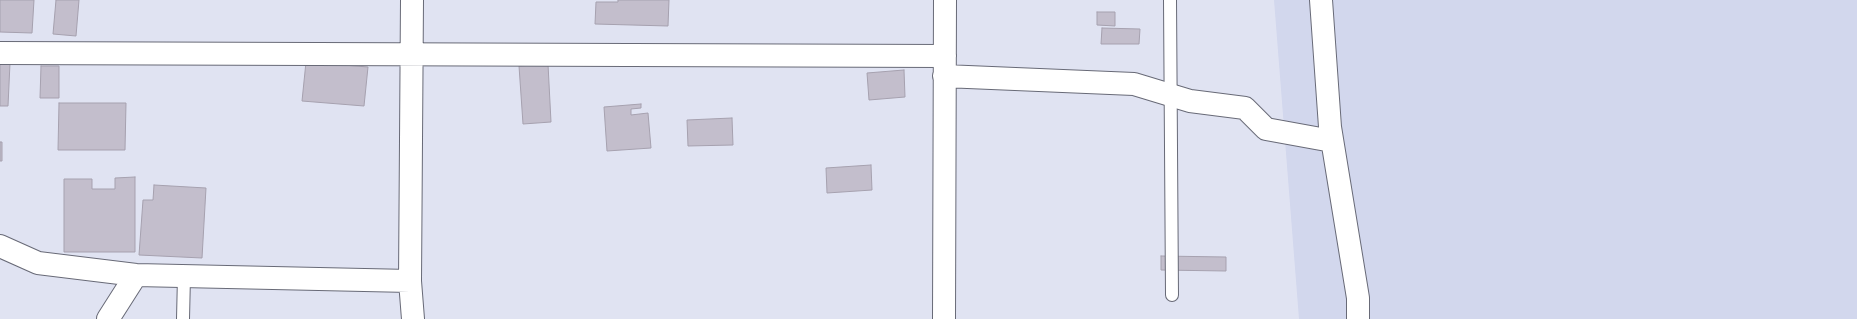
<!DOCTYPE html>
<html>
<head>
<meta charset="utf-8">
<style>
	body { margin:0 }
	canvas { display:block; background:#e0e3f2 }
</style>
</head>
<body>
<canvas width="1857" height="319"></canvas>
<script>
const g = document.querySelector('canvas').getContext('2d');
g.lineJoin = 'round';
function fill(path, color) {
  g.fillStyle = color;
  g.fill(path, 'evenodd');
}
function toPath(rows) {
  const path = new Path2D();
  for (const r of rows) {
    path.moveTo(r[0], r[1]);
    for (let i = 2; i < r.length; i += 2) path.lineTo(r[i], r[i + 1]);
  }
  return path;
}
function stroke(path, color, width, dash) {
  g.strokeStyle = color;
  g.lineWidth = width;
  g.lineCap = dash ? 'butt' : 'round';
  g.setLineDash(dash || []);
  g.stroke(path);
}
const built = toPath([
	[1274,0,1857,0,1857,319,1299,319]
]);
const building = toPath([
	[0,0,34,0,32,33,0,32,0,0],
	[56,0,79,0,76,36,53,34,56,0],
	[618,0,669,0,668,26,595,24,596,2,618,2,618,0],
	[1097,12,1115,12,1115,26,1097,25,1097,12],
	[1102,28,1140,29,1139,44,1101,44,1102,28],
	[0,62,10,63,8,106,0,106,0,62],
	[306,62,368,67,364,106,302,101,306,62],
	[548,64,551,122,523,124,519,66,548,64],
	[41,66,59,66,59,98,40,98,41,66],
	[904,70,905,97,869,100,867,73,904,70],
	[59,103,126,103,125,150,58,150,59,103],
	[641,104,641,108,631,109,631,115,648,113,651,148,607,151,604,107,641,104],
	[732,118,733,145,688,146,687,120,732,118],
	[0,142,2,142,2,161,0,161,0,142],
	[871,165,872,190,827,193,826,168,871,165],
	[135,177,135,252,64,252,64,179,92,179,92,189,115,189,115,178,135,177],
	[154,185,206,188,202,258,139,255,143,200,153,200,154,185],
	[1161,256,1226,257,1226,271,1161,270,1161,256]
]);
const service = toPath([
	[1170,0,1172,295],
	[183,319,184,276]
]);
const minor = toPath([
	[412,0,410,281,413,319],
	[1321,0,1330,127,1358,298,1358,319],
	[0,53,945,56],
	[944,76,1134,84,1190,101,1245,108,1266,129,1332,141],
	[0,246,38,263,136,275,410,281],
	[108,319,136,275],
	[944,319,945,0]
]);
fill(built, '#d2d7ed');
fill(building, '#c3becc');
stroke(building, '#a6a1af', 1);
stroke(service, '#686a77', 14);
stroke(minor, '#686a77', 24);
stroke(service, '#fff', 12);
stroke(minor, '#fff', 22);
</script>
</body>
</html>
